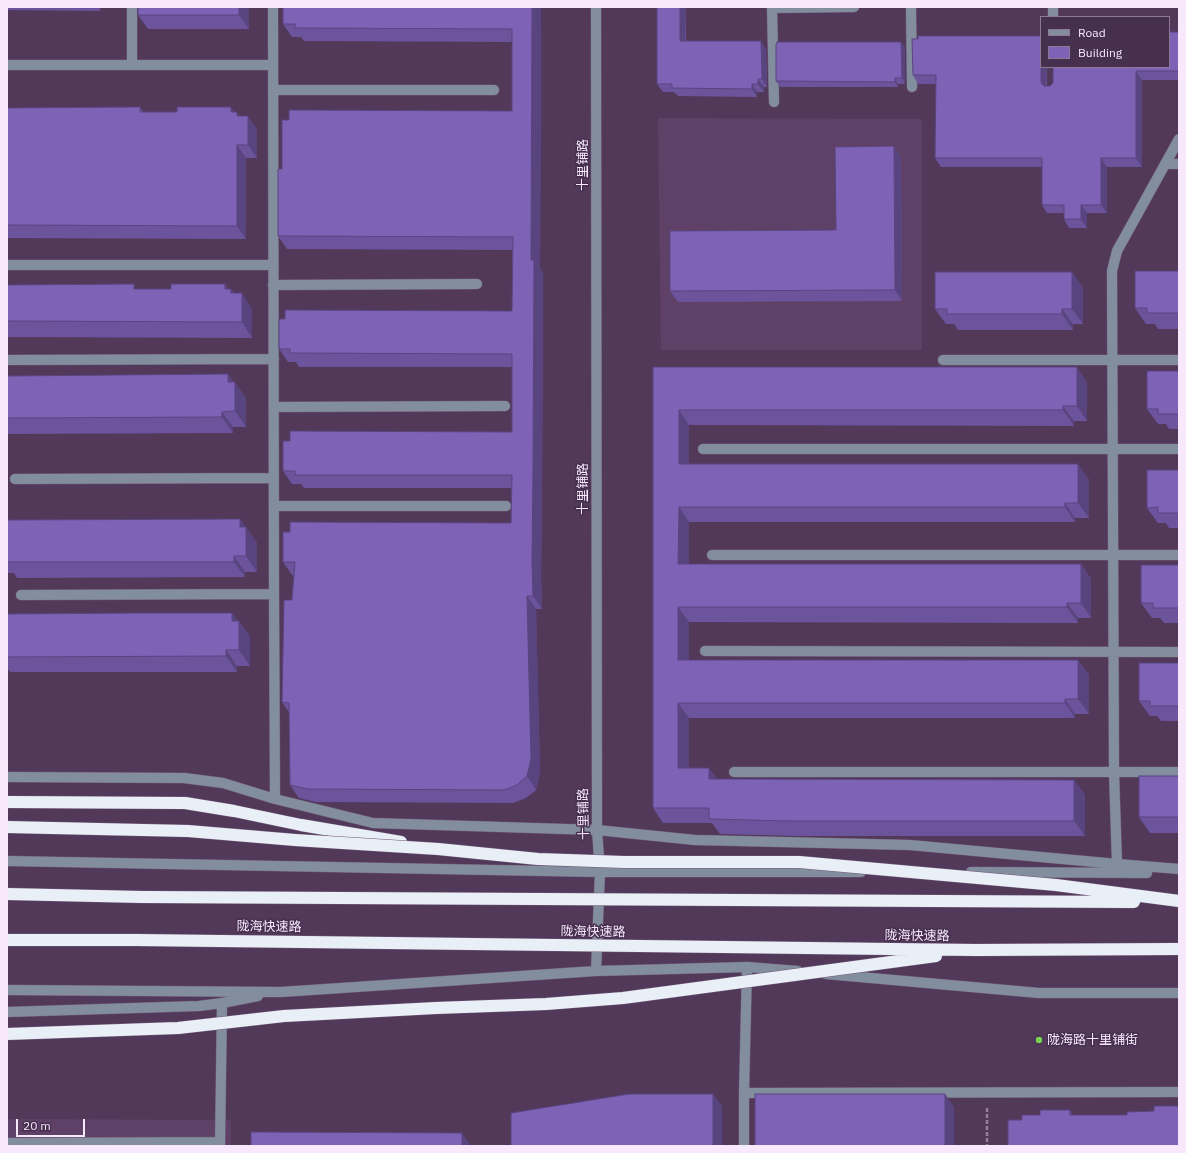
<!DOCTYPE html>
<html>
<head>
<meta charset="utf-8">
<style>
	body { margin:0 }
	#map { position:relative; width:1186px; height:1153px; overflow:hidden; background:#52395a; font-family:"IBM Plex Sans",sans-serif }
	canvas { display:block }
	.frame { position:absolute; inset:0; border:8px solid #f7e8fc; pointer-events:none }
	.legend { position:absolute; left:1040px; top:16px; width:130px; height:52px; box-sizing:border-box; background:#472f4f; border:1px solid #8d7994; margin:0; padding:5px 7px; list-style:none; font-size:12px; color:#f7e8fc }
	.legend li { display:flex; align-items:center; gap:8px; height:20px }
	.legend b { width:20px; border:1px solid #8d7994 }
	.scale { position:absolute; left:16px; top:1119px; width:69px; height:18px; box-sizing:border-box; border:2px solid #f7e8fc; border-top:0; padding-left:5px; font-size:12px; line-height:14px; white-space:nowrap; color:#f7e8fc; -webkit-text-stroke:3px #472f4f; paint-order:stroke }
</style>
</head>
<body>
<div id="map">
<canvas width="1186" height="1153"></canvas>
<div class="frame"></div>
<ul class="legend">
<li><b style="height:5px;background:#828d9e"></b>Road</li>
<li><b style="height:11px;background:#7d62b5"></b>Building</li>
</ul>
<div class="scale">20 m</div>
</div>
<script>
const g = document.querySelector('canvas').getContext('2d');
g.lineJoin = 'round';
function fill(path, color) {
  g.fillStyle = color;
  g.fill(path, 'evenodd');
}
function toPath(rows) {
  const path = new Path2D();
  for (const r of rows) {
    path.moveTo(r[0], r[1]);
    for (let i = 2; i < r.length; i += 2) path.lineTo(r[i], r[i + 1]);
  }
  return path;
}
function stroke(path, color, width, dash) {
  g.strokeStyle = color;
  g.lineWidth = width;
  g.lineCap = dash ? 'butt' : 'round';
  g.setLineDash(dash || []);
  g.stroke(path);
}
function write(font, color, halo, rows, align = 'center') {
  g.font = font + ' "IBM Plex Sans","Noto Sans SC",sans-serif';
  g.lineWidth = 3;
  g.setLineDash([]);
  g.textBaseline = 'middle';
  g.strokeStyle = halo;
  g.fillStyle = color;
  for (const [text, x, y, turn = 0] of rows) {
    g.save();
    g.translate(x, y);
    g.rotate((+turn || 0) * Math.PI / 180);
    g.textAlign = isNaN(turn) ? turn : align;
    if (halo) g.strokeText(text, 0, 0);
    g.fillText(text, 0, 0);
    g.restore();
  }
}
const built = toPath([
	[658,118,922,119,922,350,661,350],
	[7,1119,231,1120,231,1146,7,1146]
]);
const path = toPath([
	[987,1108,987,1146]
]);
const minor = toPath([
	[132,7,132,65],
	[273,7,274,594,275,799],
	[596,7,597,830,600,872,596,971],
	[772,7,774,102],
	[911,7,912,87],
	[1053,7,1053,17],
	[772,8,854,7],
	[7,65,273,65],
	[273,90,494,90],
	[1165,164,1179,164],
	[7,265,273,265],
	[273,285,477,284],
	[7,360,274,359],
	[943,360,1179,360],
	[274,407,505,406],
	[703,449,1179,449],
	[15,479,274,478],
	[274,506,506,506],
	[712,555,1179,555],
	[21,595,274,594],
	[705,651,1179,652],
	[734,772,1179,772],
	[7,777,184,778,223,783,275,799,373,823,597,830,695,840,910,845,1117,864,1179,869],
	[7,861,600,872,861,872],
	[1117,864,1114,772,1112,271,1117,251,1179,139],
	[971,872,1147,873],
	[826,974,1039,993,1179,993],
	[7,990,281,992,596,971,747,967,798,971],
	[7,1012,199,1006,222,1003,258,996],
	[744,1093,1179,1092],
	[7,1143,220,1142],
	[220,1146,222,1003],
	[744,1146,744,1093,747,967]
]);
const highway = toPath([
	[7,802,185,803,234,811,301,825,401,842]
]);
const highwayBridge = toPath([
	[7,827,188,831,295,840,438,849,538,859,624,862,799,862,1056,885,1179,901],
	[7,894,142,897,1134,902],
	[7,940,136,940,975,950,1179,949],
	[7,1034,178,1028,284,1016,436,1008,546,1004,623,998,936,956]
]);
const wall = toPath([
	[7,7,100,7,100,11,7,10],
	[249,7,249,29,148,29,138,15],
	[283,7,541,7,540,269,543,273,542,484,541,576,542,609,536,609,540,772,536,790,526,798,513,803,316,802,299,798,290,785,289,712,282,702,294,575,292,575,283,562,511,523,511,488,304,488,301,484,292,484,283,471,512,432,512,367,299,367,296,362,288,362,279,349,512,311,512,250,287,249,278,236,282,169,512,111,512,42,304,41,301,37,292,37,283,24],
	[657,7,686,7,686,41,766,49,767,87,764,87,764,92,757,92,757,97,678,96,674,92,663,92,657,84],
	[1179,32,1179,80,1142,80,1142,167,1107,167,1107,213,1087,213,1087,228,1069,228,1064,219,1064,213,1047,213,1042,205,1042,167,941,167,935,158,936,84,918,84,913,75,1047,67,1047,86,1050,86],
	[905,47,905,84,898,84,898,87,780,87,776,81],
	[140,107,143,112,234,112,257,129,257,158,246,158,246,239,7,238,7,108],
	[901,157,902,301,678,302,670,291,836,230],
	[1179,271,1179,329,1158,329,1155,324,1146,324,1135,308],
	[1072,272,1083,288,1083,324,1073,324,1073,330,958,330,954,324,946,324,935,309],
	[225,284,228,289,231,289,234,293,252,309,252,338,7,337,7,285,136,289,171,289],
	[653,367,1087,382,1087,421,1074,421,1074,426,689,425,689,464,1089,479,1089,518,1075,518,1075,522,689,522,689,564,1081,564,1091,579,1091,618,1078,618,1078,623,689,622,689,660,1078,660,1089,675,1089,714,1075,714,1075,718,689,718,689,768,709,768,717,779,1074,780,1085,795,1085,836,799,836,720,834,712,823,663,823,653,808],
	[1179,371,1179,429,1169,429,1166,424,1158,424,1147,409],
	[7,376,234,382,246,398,246,427,233,427,233,433,7,434],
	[1179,470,1179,528,1169,528,1166,523,1158,523,1147,508],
	[7,520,245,527,257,543,257,572,245,572,245,577,17,578,14,573,7,573],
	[1179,565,1179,623,1164,623,1160,618,1152,618,1141,603],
	[7,614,239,621,250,637,250,666,237,666,237,672,10,672,7,668],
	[1179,663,1179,721,1161,721,1157,716,1150,716,1139,701],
	[1179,776,1179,833,1150,833,1139,817]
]);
const shadedWall = toPath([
	[239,7,249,7,249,29,239,15],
	[532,7,541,7,540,269,543,273,542,484,541,576,542,609,533,596,532,563,531,260],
	[680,7,686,7,685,49,680,41],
	[761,41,766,49,767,87,762,79],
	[901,42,905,47,905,84,902,78],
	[1041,67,1047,67,1046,89,1042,84,1041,81],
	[1136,71,1142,80,1142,167,1136,158],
	[895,78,898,84,898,87,895,82],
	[758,79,764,87,764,92,758,84],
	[752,84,757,92,757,97,752,89],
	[231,107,240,120,231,112],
	[248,116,257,129,257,158,248,145],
	[237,145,246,158,246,239,237,226],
	[894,146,901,157,902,301,895,290],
	[1101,158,1107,167,1107,213,1101,205],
	[1081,205,1087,213,1087,228,1081,219],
	[1072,272,1083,288,1083,324,1072,309],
	[225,284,236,300,225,289],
	[231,289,242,304,242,293,252,309,252,338,242,322,231,293],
	[1062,309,1073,324,1073,330,1062,314],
	[1077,367,1087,382,1087,421,1077,406],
	[228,374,246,398,246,427,235,411,228,382],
	[1063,406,1074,421,1074,426,1063,410],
	[679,410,689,425,689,479,679,464],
	[222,412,233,427,233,433,222,417],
	[1078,464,1089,479,1089,518,1078,503],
	[1065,503,1075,518,1075,522,1065,507],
	[679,507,689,522,689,579,678,564],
	[240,519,257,543,257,572,246,556,240,527],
	[234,556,245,572,245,577,234,562],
	[1081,564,1091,579,1091,618,1081,603],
	[527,596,536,609,540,772,536,790,527,776],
	[1067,603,1078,618,1078,623,1067,607],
	[678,607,689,622,689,675,678,660],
	[232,613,239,622,239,621,250,637,250,666,239,650,232,621],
	[226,650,237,666,237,672,226,656],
	[1078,660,1089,675,1089,714,1078,699],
	[1065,699,1075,714,1075,718,1065,703],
	[678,703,689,718,689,783,678,768],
	[709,768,720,783,709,779],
	[1074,780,1085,795,1085,836,1074,821],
	[713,1094,722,1106,722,1146,713,1146],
	[945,1094,954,1107,954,1146,945,1146],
	[1070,1110,1081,1125,1070,1115],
	[462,1133,471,1146,462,1146]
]);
const building = toPath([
	[138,7,239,7,239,15,138,15,138,7],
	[283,7,532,7,531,260,534,260,533,471,532,563,533,596,527,596,531,759,527,776,517,785,504,790,307,789,290,785,289,703,282,702,284,600,292,600,295,562,283,562,283,532,290,532,290,522,511,523,512,475,295,475,295,471,283,471,283,441,290,441,290,431,512,432,512,354,290,353,290,349,279,349,279,319,285,319,285,310,512,311,513,237,278,236,278,169,282,169,282,120,289,120,289,110,512,111,512,29,295,28,295,24,283,24,283,7],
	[657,7,680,7,680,41,761,41,762,79,758,79,758,84,752,84,752,89,672,88,672,84,657,84,657,7],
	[1169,32,1179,32,1179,71,1136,71,1136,158,1101,158,1101,205,1081,205,1081,219,1064,219,1064,205,1042,205,1042,158,935,158,936,75,913,75,912,39,918,39,918,36,1041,36,1041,81,1042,84,1044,86,1050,86,1053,83,1053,67,1169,67,1169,32],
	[777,42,901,42,902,78,895,78,895,82,776,81,776,44,777,44,777,42],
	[140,107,140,112,177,112,177,107,231,107,231,112,237,112,237,116,248,116,248,145,237,145,237,226,7,225,7,108,140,107],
	[894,146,895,290,670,291,670,231,836,230,835,147,894,146],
	[1135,271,1179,271,1179,313,1147,313,1147,308,1135,308,1135,271],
	[935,272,1072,272,1072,309,1062,309,1062,314,947,314,947,309,935,309,935,272],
	[134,284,134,289,171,289,171,284,225,284,225,289,231,289,231,293,242,293,242,322,7,321,7,285,134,284],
	[653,367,1077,367,1077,406,1063,406,1063,410,679,410,679,464,1078,464,1078,503,1065,503,1065,507,679,507,678,564,1081,564,1081,603,1067,603,1067,607,678,607,678,660,1078,660,1078,699,1065,699,1065,703,678,703,678,768,709,768,709,779,1074,780,1074,821,788,821,709,819,709,808,653,808,653,367],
	[1147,371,1179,371,1179,414,1158,414,1158,409,1147,409,1147,371],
	[228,374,228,382,235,382,235,411,222,412,222,417,7,418,7,376,228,374],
	[1147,470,1179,470,1179,513,1158,513,1158,507,1147,508,1147,470],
	[240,519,240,527,246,527,246,556,234,556,234,562,7,562,7,520,240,519],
	[1141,565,1179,565,1179,608,1153,608,1153,603,1141,603,1141,565],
	[139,613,232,613,232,621,239,621,239,650,226,650,226,656,7,657,7,614,139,613],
	[1139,663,1179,663,1179,706,1150,706,1150,701,1139,701,1139,663],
	[1139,776,1179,776,1179,817,1139,817,1139,776],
	[629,1094,713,1094,713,1146,511,1146,511,1113,629,1094],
	[755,1094,945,1094,945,1146,755,1146,755,1094],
	[1154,1106,1179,1106,1179,1146,1008,1146,1008,1120,1022,1120,1022,1115,1040,1115,1040,1110,1070,1110,1070,1115,1127,1115,1127,1112,1154,1111,1154,1106],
	[251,1132,462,1133,462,1146,251,1146,251,1132]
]);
const markers = [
	[1039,1040,4,"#7bd156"]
];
const streetNames = [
	["十里铺路",583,165,-90],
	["十里铺路",583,489,-90],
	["十里铺路",584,814,-91],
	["陇海快速路",269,927,1],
	["陇海快速路",593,932,1],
	["陇海快速路",917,936,1]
];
const poiNames = [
	["陇海路十里铺街",1047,1040]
];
fill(built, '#5f4168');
stroke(minor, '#705877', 11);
stroke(highway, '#705877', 13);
stroke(path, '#947f9b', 2.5, [4, 2]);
stroke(minor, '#828d9e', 10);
stroke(highway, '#e9eff7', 12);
stroke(highwayBridge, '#705877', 13, []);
stroke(highwayBridge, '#e9eff7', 12);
fill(wall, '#6c549c');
fill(shadedWall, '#58457f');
fill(building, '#7d62b5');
stroke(building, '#58457f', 1);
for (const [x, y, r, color] of markers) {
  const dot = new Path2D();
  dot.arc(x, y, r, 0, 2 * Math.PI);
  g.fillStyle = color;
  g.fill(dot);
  stroke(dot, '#472f4f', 1.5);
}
write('13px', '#f7e8fc', '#472f4f', streetNames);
write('13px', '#f7e8fc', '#472f4f', poiNames, 'left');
</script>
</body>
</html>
